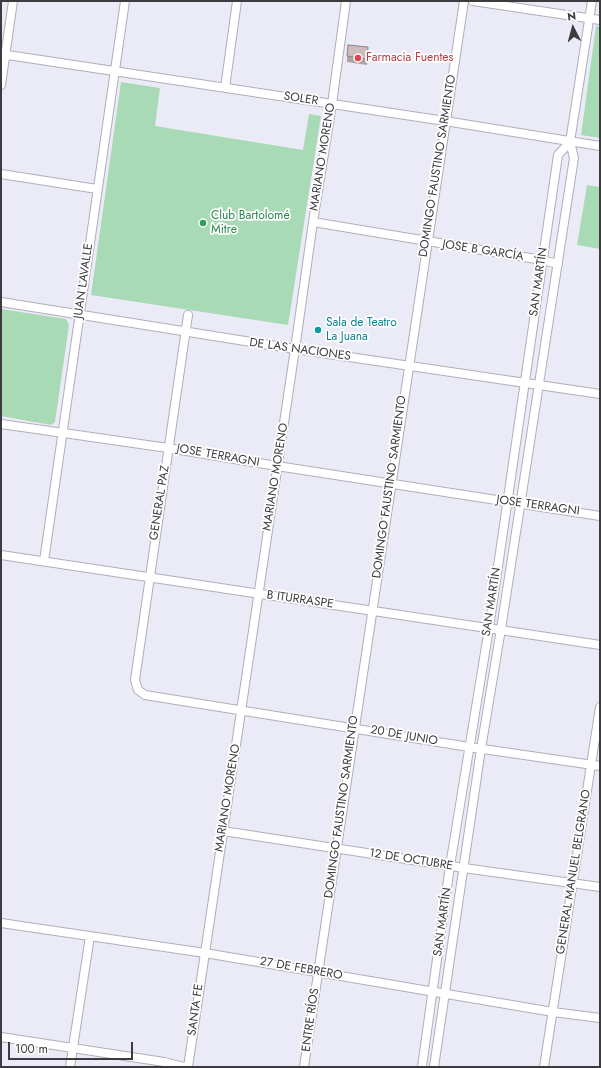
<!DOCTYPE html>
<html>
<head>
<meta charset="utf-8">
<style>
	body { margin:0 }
	#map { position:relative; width:601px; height:1068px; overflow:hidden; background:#ebebf7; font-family:Jost,sans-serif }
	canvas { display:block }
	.frame { position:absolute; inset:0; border:2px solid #3b3b40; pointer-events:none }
	.north { position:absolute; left:553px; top:8px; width:40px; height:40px; -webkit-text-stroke:3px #fff; paint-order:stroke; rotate:354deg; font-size:11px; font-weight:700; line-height:16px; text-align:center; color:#3b3b40 }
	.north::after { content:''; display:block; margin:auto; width:14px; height:18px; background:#3b3b40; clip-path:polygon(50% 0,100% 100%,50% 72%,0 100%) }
	.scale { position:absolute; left:8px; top:1042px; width:125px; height:18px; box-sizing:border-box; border:2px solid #3b3b40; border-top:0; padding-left:5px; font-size:12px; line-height:14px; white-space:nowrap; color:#3b3b40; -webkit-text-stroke:3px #fff; paint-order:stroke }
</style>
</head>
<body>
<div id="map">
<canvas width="601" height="1068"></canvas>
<div class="frame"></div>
<div class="north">N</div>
<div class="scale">100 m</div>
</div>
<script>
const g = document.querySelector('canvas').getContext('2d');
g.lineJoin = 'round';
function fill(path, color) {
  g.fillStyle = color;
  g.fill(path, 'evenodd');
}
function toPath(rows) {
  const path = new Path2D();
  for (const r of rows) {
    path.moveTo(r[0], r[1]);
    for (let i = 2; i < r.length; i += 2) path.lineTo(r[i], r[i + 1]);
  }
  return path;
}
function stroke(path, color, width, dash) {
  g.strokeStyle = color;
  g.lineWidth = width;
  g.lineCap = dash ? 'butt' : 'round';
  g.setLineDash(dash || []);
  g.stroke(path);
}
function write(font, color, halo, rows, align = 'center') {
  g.font = font + ' Jost,sans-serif';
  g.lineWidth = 3.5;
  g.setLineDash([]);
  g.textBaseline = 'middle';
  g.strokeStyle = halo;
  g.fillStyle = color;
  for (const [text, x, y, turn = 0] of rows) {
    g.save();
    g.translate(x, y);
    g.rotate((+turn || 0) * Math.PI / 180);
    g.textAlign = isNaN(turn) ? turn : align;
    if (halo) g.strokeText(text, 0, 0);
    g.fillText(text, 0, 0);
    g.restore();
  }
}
const green = toPath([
	[596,26,600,27,600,138,581,135],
	[121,82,160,88,155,126,303,150,309,114,321,116,288,325,91,295],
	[587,185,600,187,600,249,577,245],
	[1,309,66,319,69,325,55,422,51,425,1,416]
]);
const street = toPath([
	[473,1,600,20],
	[1,54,445,121,600,146],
	[1,85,13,1],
	[225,88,237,1],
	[1,174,97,189],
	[313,222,542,260,558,264],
	[1,302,295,349,600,394],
	[188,315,135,680,138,690,145,695,469,747,600,766],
	[1,424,168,448,277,466,600,516],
	[1,555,600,645],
	[44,561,125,1],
	[223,831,464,868,600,887],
	[1,923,205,953,553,1012,600,1018],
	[1,1037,164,1062,184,1067],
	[70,1067,90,936],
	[188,1067,295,349,313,222,332,104,346,1],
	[304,1067,464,1],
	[422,1067,450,866,489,628,558,155,570,142],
	[434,1067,481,749,501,629,574,158,570,142,592,1],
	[544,1067,600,707]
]);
const wall = toPath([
	[368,54,367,65,347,62,347,56]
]);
const shadedWall = toPath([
	[368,47,368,54,367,65,367,59]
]);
const building = toPath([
	[348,45,368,47,367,59,347,56,348,45]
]);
const markers = [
	[358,58,4,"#e0444e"],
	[203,223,4,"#2e9e5b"],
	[318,330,4,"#0f9aa8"]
];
const healthNames = [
	["Farmacia Fuentes",366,58]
];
const streetNames = [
	["SOLER",301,99,9],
	["MARIANO MORENO",323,157,-81],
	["DOMINGO FAUSTINO SARMIENTO",438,166,-81],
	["JOSE B GARCÍA",483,251,9],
	["JUAN LAVALLE",84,281,-82],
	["SAN MARTÍN",539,282,-82],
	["DE LAS NACIONES",300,350,8],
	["JOSE TERRAGNI",218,456,10],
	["MARIANO MORENO",276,477,-81],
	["DOMINGO FAUSTINO SARMIENTO",390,487,-82],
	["GENERAL PAZ",160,503,-81],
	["JOSE TERRAGNI",538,506,8],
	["B ITURRASPE",300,600,8],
	["SAN MARTÍN",492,602,-81],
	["20 DE JUNIO",404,736,10],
	["MARIANO MORENO",228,798,-81],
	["DOMINGO FAUSTINO SARMIENTO",342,807,-82],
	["12 DE OCTUBRE",411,860,9],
	["GENERAL MANUEL BELGRANO",574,872,-81],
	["SAN MARTÍN",443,922,-82],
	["27 DE FEBRERO",301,969,10],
	["SANTA FE",196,1010,-82],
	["ENTRE RÍOS",311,1020,-82]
];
const leisureNames = [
	["Club Bartolomé",211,216],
	["Mitre",211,230]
];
const cultureNames = [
	["Sala de Teatro",326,323],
	["La Juana",326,337]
];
fill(green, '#a9dab6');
stroke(street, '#afafbb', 10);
stroke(street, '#fff', 8);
fill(wall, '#afa3a2');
fill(shadedWall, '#8f8484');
fill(building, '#ccbdbc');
stroke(building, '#8f8484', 1);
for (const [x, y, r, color] of markers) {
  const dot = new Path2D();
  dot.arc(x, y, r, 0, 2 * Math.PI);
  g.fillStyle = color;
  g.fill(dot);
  stroke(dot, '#fff', 1.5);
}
write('12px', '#be3a42', '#fff', healthNames, 'left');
write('12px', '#3b3b40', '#fff', streetNames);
write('12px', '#27864d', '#fff', leisureNames, 'left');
write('12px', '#0d838f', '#fff', cultureNames, 'left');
</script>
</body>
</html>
